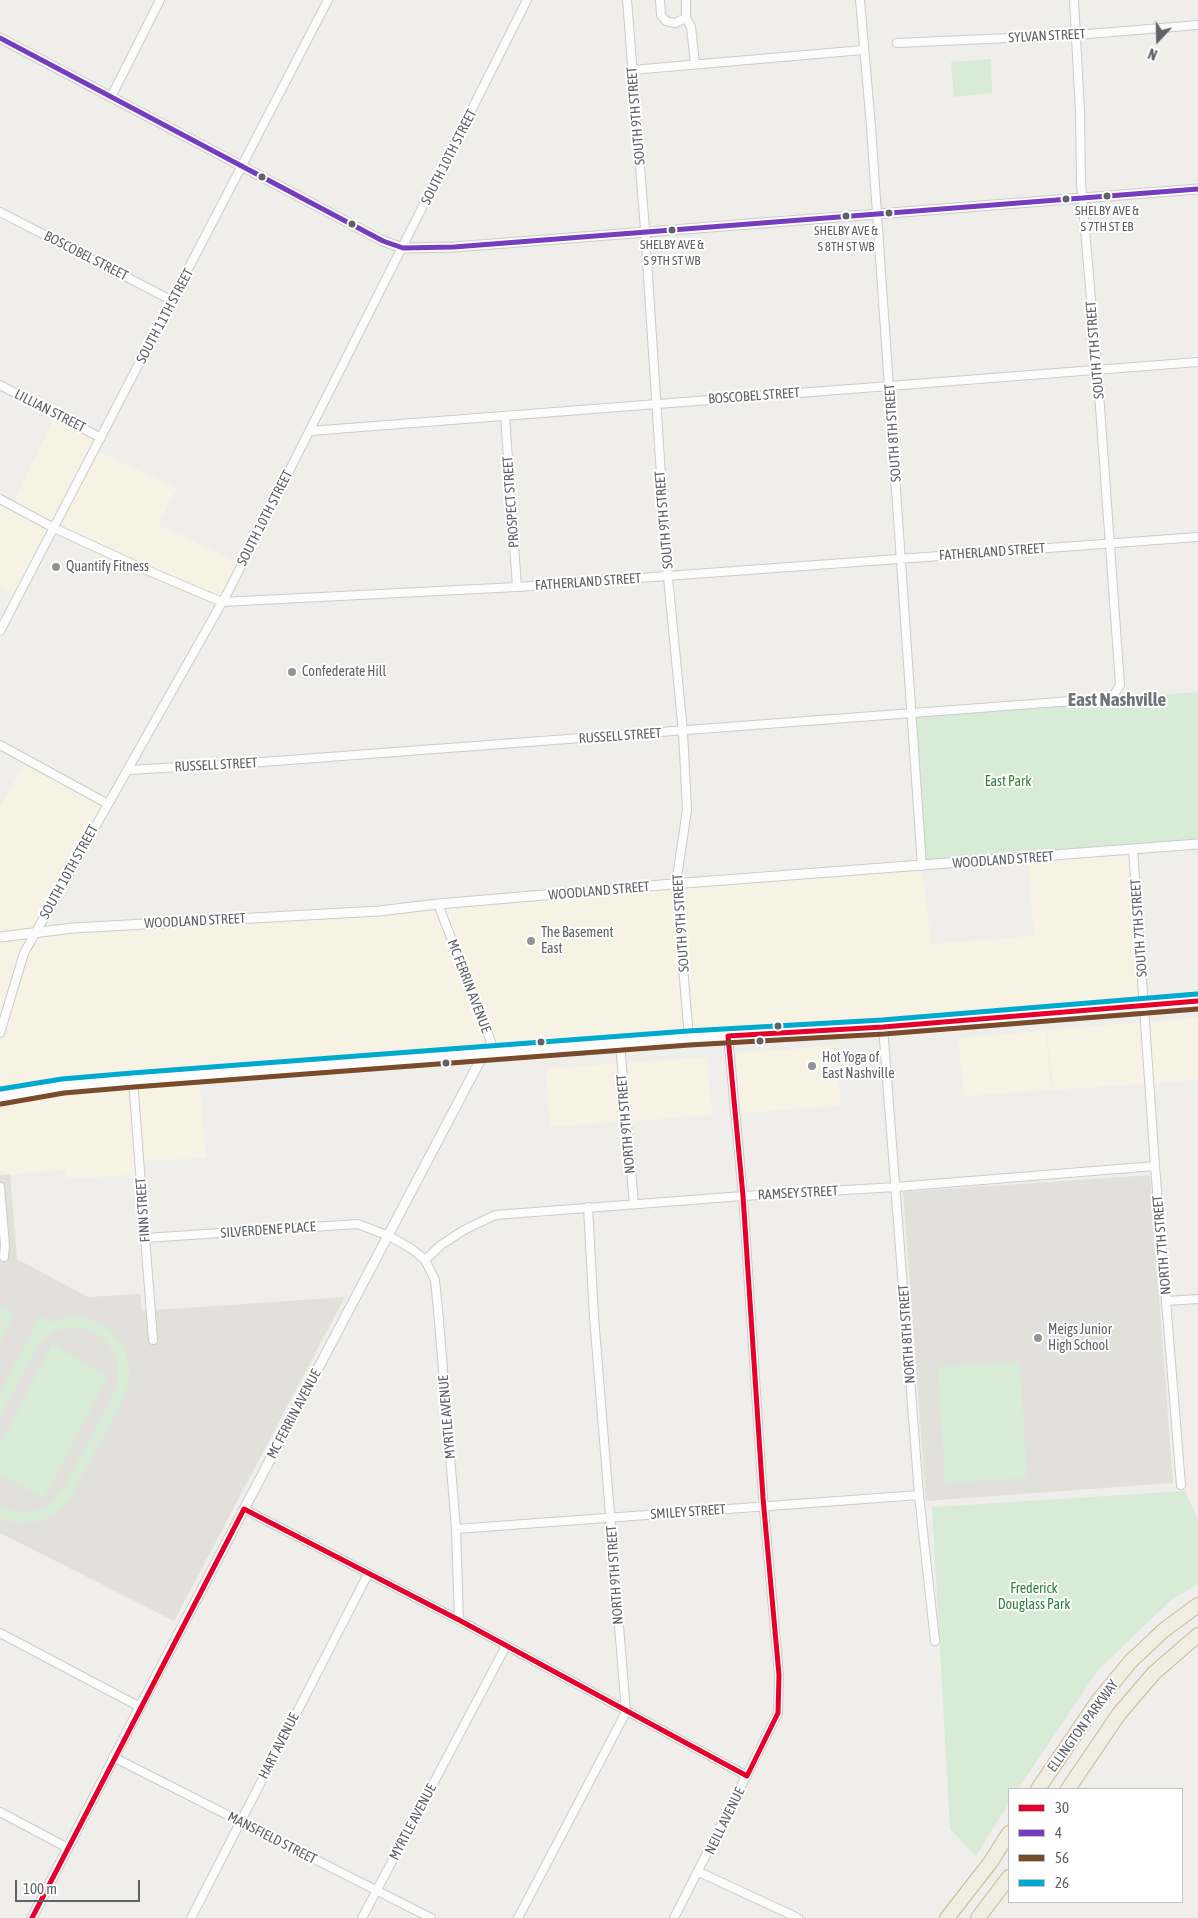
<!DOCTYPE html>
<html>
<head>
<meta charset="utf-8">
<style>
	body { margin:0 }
	#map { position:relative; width:1198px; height:1918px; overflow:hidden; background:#efeeea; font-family:"Asap Condensed",sans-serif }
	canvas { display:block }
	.legend { position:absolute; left:1008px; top:1788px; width:175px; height:115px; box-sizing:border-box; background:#fff; border:1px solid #bfc1c3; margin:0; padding:6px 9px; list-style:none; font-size:15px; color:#5f6368 }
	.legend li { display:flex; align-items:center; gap:10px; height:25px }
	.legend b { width:25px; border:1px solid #bfc1c3 }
	.north { position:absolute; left:1133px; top:15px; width:50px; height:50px; -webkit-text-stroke:4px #fff; paint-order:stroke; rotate:201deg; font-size:14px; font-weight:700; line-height:20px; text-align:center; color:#5f6368 }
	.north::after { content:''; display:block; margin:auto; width:18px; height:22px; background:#5f6368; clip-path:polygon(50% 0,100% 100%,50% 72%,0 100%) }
	.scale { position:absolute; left:15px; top:1880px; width:125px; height:22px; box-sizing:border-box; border:2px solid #5f6368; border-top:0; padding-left:6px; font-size:15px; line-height:18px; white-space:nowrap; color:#5f6368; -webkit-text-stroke:4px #fff; paint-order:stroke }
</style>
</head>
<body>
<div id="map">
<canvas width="1198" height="1918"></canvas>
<ul class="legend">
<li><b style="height:6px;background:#e4002b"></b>30</li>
<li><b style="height:6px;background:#753cbe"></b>4</li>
<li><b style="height:6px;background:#7a4b2a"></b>56</li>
<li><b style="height:6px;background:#00a9ce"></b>26</li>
</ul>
<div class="north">N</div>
<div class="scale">100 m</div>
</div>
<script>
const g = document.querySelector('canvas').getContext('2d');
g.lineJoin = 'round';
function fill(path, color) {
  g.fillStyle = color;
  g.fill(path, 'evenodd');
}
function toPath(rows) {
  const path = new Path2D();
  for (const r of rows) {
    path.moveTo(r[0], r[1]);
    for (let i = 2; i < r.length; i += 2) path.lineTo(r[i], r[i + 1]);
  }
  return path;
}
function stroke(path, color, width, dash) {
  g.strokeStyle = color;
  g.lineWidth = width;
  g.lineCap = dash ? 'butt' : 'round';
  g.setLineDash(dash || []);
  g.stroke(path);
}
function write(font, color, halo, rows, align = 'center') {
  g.font = font + ' "Asap Condensed",sans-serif';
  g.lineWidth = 4;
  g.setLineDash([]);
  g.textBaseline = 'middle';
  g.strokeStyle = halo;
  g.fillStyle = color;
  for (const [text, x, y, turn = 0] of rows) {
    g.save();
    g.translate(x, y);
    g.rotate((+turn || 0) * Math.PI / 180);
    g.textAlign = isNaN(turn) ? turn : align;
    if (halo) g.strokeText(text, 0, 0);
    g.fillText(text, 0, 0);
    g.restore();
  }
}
const commercial = toPath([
	[56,414,101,438,95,450,177,488,158,525,242,564,222,602,54,528,18,597,0,587,0,499,12,505],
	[27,759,108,804,34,934,379,911,922,866,931,944,1034,936,1028,858,1133,850,1145,1006,199,1076,206,1158,139,1161,140,1174,66,1179,65,1170,10,1174,0,1171,0,807],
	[1198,1018,1198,1080,1053,1090,1047,1030],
	[1046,1031,1051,1090,964,1096,958,1038],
	[837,1046,840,1106,740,1113,736,1053],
	[707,1057,712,1115,550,1127,546,1069]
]);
const education = toPath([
	[10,1174,17,1259,88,1297,140,1294,142,1311,345,1297,174,1621,0,1533,0,1175],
	[1150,1175,1173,1483,926,1501,903,1192]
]);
const green = toPath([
	[991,59,992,93,954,97,951,62],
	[1198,692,1198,845,922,866,913,712],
	[0,1307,14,1314,0,1342],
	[40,1316,50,1322,66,1317,83,1317,107,1327,124,1347,129,1364,129,1381,124,1398,69,1501,57,1513,41,1521,15,1523,0,1518,0,1505,17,1512,31,1512,44,1508,56,1499,64,1488,114,1393,118,1379,117,1359,106,1341,94,1332,81,1328,60,1329,48,1336,38,1345,0,1417,0,1392],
	[52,1344,108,1376,44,1498,0,1474,0,1445],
	[1020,1362,1027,1478,945,1483,938,1367],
	[1185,1491,1198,1520,1198,1584,1170,1601,1098,1670,1018,1789,1009,1789,1009,1803,976,1856,950,1829,932,1507]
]);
const minor = toPath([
	[627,0,645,230,667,567,683,732,687,810,676,884,689,1038],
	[660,0,661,15,666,21,675,23,686,18],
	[686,0,686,18,691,27,695,64],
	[860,0,871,127,922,866],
	[897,43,1076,35,1198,25],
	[632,70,863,50],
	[111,97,160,0],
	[0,212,173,301],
	[0,385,101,438],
	[505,416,517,587],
	[310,431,1198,362],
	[0,499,54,528,137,566,222,602,517,587,1198,537],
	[0,631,328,0],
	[0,745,108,804],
	[128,770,249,763,1112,698,1120,685,1098,379,1081,184,1080,112,1074,0],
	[1133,850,1155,1166,1181,1485],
	[438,904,491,1042,483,1055],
	[883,1027,919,1495,935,1641],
	[0,1033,24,953,229,590,527,0],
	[620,1044,634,1204],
	[133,1080,153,1340],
	[0,1187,5,1245,4,1257],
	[145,1238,358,1224,389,1236,412,1249,425,1260,435,1280,439,1321,456,1529,459,1620],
	[425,1260,441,1245,464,1230,495,1215,743,1196,896,1187,1155,1166],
	[1166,1301,1198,1299],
	[244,1509,459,1620,747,1776],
	[456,1529,919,1495],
	[0,1633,140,1707],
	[113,1757,431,1918],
	[0,1812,66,1847],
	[699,1872,798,1918],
	[191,1918,368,1574],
	[362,1918,506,1646],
	[518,1918,626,1712,594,1317,588,1207],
	[674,1918,778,1713,779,1675,763,1498,743,1196,728,1036]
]);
const tertiary = toPath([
	[0,38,383,241,403,248,454,247,1198,189],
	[0,937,73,928,379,911,438,904,685,883,1198,844],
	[32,1918,140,1707,483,1055]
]);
const secondary = toPath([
	[0,1097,63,1086,133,1080,689,1038,883,1027,1198,1001]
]);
const motorway = toPath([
	[1038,1789,1098,1701,1131,1661,1164,1630,1198,1605],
	[1068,1789,1119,1714,1154,1673,1198,1635],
	[947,1918,990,1863,1009,1833],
	[978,1918,1009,1877]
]);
const bus1 = toPath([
	[32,1918,244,1509,459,1620,747,1776,778,1713,779,1675,763,1498,743,1196,728,1036,883,1027,1198,1001]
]);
const bus2 = toPath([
	[0,38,383,241,403,248,454,247,1198,189]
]);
const bus3 = toPath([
	[1,1104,64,1093,134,1087,689,1045,884,1034,1198,1009]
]);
const bus4 = toPath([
	[0,1089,62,1079,132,1073,688,1031,882,1020,1197,994]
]);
const markers = [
	[262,177,4.5,"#5f6368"],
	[1107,196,4.5,"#5f6368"],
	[1066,199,4.5,"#5f6368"],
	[889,213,4.5,"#5f6368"],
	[846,216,4.5,"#5f6368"],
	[352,224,4.5,"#5f6368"],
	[672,230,4.5,"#5f6368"],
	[56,567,5,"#919496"],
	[292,672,5,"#919496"],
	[531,941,5,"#919496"],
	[778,1026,4.5,"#5f6368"],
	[760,1041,4.5,"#5f6368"],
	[541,1042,4.5,"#5f6368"],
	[446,1063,4.5,"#5f6368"],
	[812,1066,5,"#919496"],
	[1038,1338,5,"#919496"]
];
const busNames = [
	["SHELBY AVE &",1107,211],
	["S 7TH ST EB",1107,227],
	["SHELBY AVE &",846,231],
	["S 8TH ST WB",846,247],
	["SHELBY AVE &",672,245],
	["S 9TH ST WB",672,261]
];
const streetNames = [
	["SYLVAN STREET",1047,36,-3],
	["SOUTH 9TH STREET",636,116,-95],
	["SOUTH 10TH STREET",449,157,-63],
	["BOSCOBEL STREET",86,256,27],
	["SOUTH 11TH STREET",165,316,-62],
	["SOUTH 7TH STREET",1095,350,-95],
	["BOSCOBEL STREET",754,396,-4],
	["LILLIAN STREET",50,411,27],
	["SOUTH 8TH STREET",893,433,-94],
	["PROSPECT STREET",511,502,-94],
	["SOUTH 10TH STREET",265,518,-63],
	["SOUTH 9TH STREET",664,520,-95],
	["FATHERLAND STREET",992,552,-4],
	["FATHERLAND STREET",588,582,-4],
	["RUSSELL STREET",620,736,-4],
	["RUSSELL STREET",216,765,-3],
	["WOODLAND STREET",1003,860,-4],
	["SOUTH 10TH STREET",69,872,-61],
	["WOODLAND STREET",599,891,-5],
	["WOODLAND STREET",195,921,-3],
	["SOUTH 9TH STREET",681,923,-94],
	["SOUTH 7TH STREET",1139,928,-94],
	["MC FERRIN AVENUE",469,986,69],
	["NORTH 9TH STREET",626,1124,-95],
	["RAMSEY STREET",798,1193,-3],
	["FINN STREET",143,1210,-94],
	["SILVERDENE PLACE",268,1230,-4],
	["NORTH 7TH STREET",1162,1245,-95],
	["NORTH 8TH STREET",907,1334,-94],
	["MC FERRIN AVENUE",294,1414,-62],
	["MYRTLE AVENUE",447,1417,-95],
	["SMILEY STREET",688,1512,-4],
	["NORTH 9TH STREET",615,1575,-94],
	["ELLINGTON PARKWAY",1083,1726,-54],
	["HART AVENUE",279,1746,-63],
	["NEILL AVENUE",725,1821,-64],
	["MYRTLE AVENUE",413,1822,-62],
	["MANSFIELD STREET",272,1838,27]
];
const poiNames = [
	["Quantify Fitness",66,567],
	["Confederate Hill",302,672],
	["The Basement",541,933],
	["East",541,949],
	["Hot Yoga of",822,1058],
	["East Nashville",822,1074],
	["Meigs Junior",1048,1330],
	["High School",1048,1346]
];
const parkNames = [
	["East Park",1008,782],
	["Frederick",1034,1589],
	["Douglass Park",1034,1605]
];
const districtNames = [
	["East Nashville",1117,700]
];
fill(commercial, '#f7f3e4');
fill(education, '#e2e0da');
fill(green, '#d8ebd6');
stroke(minor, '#cbcccc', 10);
stroke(tertiary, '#cbcccc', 11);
stroke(secondary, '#cacacb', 12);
stroke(motorway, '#c8b996', 16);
stroke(minor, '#fdfcfc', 8);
stroke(tertiary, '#fdfcfc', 9);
stroke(secondary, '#fdfcfc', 10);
stroke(motorway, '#f0ede3', 14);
stroke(bus1, '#e4002b', 5);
stroke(bus2, '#753cbe', 5);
stroke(bus3, '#7a4b2a', 5);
stroke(bus4, '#00a9ce', 5);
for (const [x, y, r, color] of markers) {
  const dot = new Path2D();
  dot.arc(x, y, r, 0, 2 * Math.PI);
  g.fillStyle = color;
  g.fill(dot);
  stroke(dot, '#fff', 2);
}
write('13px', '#5f6368', '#fff', busNames);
write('14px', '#5f6368', '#fff', streetNames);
write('14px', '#5f6368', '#fff', poiNames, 'left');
write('14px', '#348238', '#fff', parkNames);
write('bold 19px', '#70757a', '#fff', districtNames);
</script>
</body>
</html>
